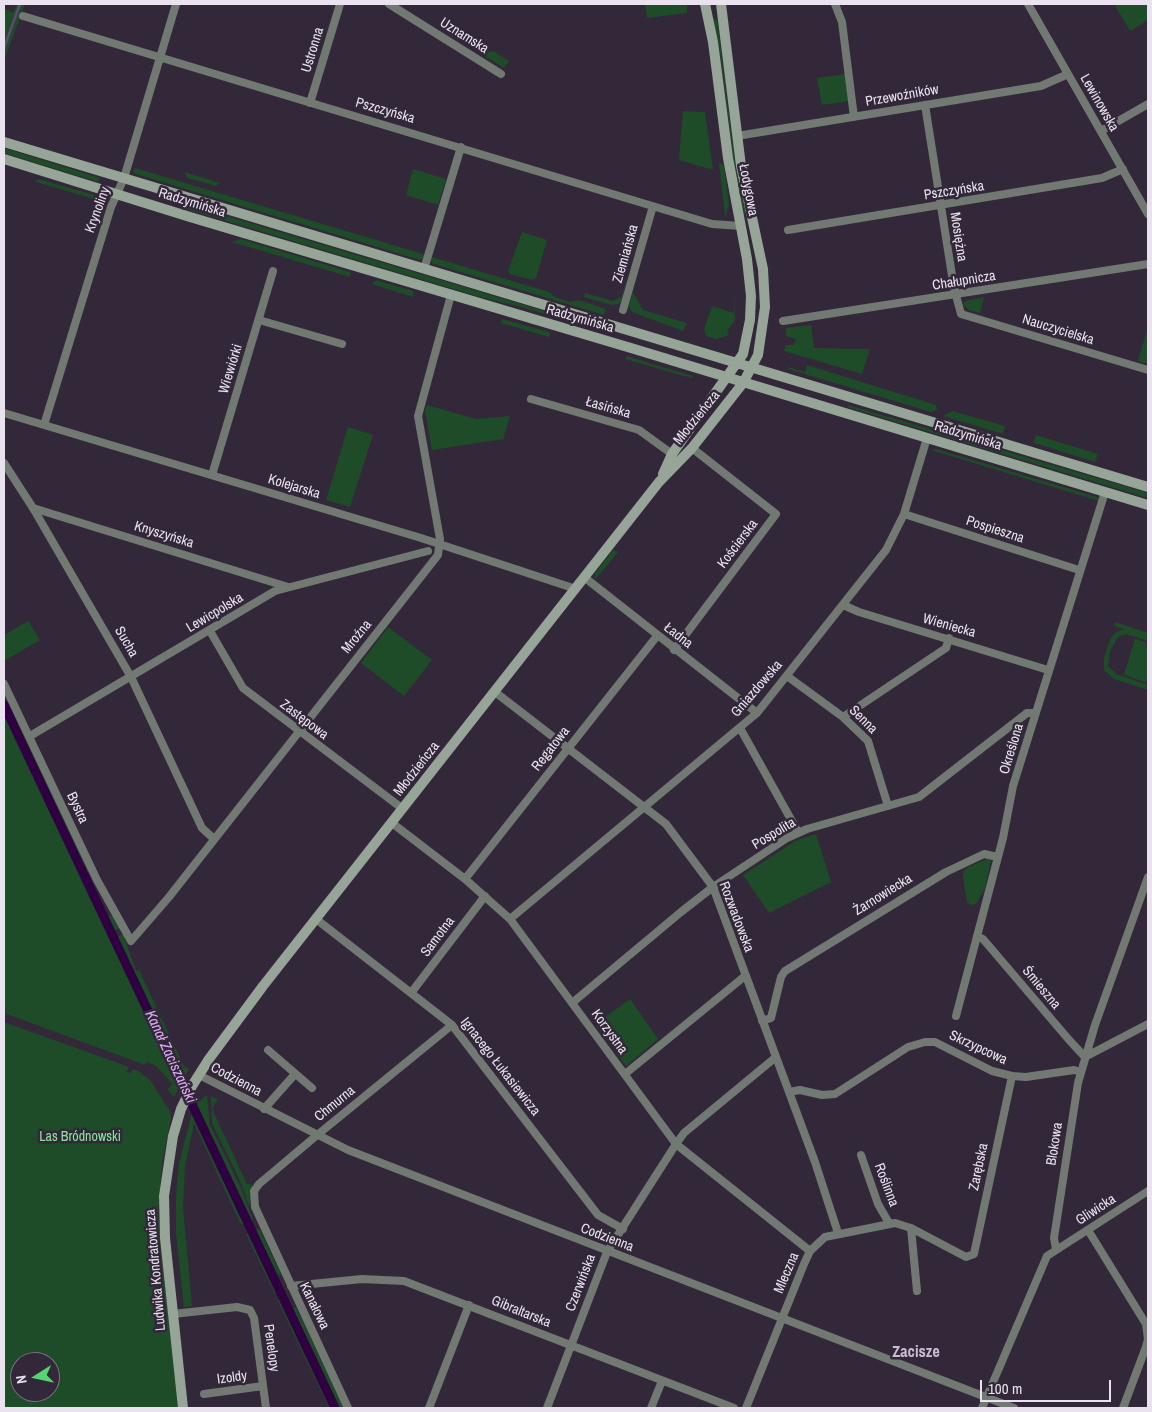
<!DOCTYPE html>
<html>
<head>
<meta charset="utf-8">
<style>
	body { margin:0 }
	#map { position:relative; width:1152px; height:1412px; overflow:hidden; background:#332839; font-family:"Archivo Narrow",sans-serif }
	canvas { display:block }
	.frame { position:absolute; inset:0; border:5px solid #eae3ef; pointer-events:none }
	.north { position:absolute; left:10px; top:1352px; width:50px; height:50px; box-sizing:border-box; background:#332839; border:1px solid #7c7382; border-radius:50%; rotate:260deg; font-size:14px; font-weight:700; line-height:20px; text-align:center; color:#eae3ef }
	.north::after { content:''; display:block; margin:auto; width:18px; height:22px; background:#52d673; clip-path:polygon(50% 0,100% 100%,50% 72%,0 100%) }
	.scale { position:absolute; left:980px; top:1380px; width:131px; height:22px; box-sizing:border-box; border:2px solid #eae3ef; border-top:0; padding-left:6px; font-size:15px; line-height:18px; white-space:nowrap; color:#eae3ef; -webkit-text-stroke:4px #332839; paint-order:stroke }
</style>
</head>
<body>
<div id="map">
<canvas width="1152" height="1412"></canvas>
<div class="frame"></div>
<div class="north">N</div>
<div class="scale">100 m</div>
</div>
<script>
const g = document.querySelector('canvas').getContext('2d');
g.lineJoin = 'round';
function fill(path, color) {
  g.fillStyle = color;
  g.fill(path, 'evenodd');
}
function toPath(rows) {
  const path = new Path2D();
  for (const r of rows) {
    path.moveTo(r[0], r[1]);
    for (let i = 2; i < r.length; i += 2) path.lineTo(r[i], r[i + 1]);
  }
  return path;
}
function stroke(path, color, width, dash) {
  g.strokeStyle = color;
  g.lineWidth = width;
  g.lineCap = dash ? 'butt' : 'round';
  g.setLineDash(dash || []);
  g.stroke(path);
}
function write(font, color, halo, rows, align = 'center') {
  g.font = font + ' "Archivo Narrow",sans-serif';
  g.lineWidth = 5;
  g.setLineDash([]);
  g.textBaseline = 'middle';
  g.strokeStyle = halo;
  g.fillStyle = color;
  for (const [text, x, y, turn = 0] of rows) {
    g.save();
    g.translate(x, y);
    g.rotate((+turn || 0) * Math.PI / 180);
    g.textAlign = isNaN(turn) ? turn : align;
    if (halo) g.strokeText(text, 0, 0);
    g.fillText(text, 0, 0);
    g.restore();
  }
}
const green = toPath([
	[13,4,25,4,4,61,4,8,13,13,16,6],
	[645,4,687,4,687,13,647,18],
	[1114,4,1148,4,1148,20,1130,31],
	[717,19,736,169,747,214,745,215,736,180,719,44,713,20],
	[493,51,509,61,504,68,480,53],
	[846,74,849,101,822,105,817,78],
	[683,111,705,112,713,170,679,160],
	[4,148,100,178,98,182,4,153],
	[719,162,724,165,729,205,725,217],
	[135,168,423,254,425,257,420,260,136,174,133,171],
	[413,169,446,179,438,205,406,195],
	[185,172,220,183,216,186,187,178],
	[38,179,95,195,94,199,36,182],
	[186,206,220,214,608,330,608,332,521,307,480,297,186,209],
	[522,232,547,240,536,278,532,280,510,274,508,271],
	[241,239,350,272,350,277,232,242],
	[432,257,549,292,555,297,570,302,579,300,606,309,604,315,434,264,430,260],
	[628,275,621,302,619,304,612,305,584,297,585,293,613,301,621,297],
	[376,280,413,291,413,297,372,284],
	[734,290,735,320,727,331,729,332,727,336,716,339,706,336,704,329,712,306,734,313],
	[633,292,643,310,687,323,683,331,632,312,629,306],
	[984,297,980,313,969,310,963,305,965,301],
	[502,319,549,332,550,335,549,337,501,323],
	[811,325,814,348,870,349,862,374,784,351,786,345,794,345,796,339,786,336,786,328],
	[1148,326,1148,364,1138,361],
	[627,356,672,370,693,376,692,378,677,374,625,359],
	[807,365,936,405,937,410,931,412,788,369,788,367,805,372],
	[427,405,476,419,510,416,503,439,432,450,425,411],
	[848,405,1148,493,1148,498,847,407],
	[952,411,1005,426,1003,434,943,416],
	[348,427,373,435,350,507,326,500],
	[1036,435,1098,454,1095,462,1034,443],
	[936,449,1097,497,1099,501,931,450],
	[613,550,618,552,595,580,595,573],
	[28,621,40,640,4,661,4,635],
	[1115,622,1148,633,1148,641,1126,634,1118,637,1110,651,1108,666,1116,674,1148,685,1148,690,1114,679,1104,670,1104,659,1110,639,1116,632,1124,629,1114,626],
	[388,627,432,660,404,696,361,663],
	[1135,639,1148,643,1148,683,1124,675],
	[4,708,180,1085,174,1097,167,1089,173,1084,156,1066,147,1062,145,1065,4,1013],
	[15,714,90,870,85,873,106,917,113,914,120,928,112,932,12,716],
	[816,834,831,882,769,913,743,875,797,840],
	[987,859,991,860,985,888,976,904,970,905,967,901,963,876,964,871,968,867],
	[123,934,136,971,139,970,184,1066,189,1069,181,1082,115,938],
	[630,999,658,1039,626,1066,596,1024],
	[4,1022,129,1067,126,1072,130,1073,133,1069,138,1071,150,1080,170,1111,171,1118,162,1163,158,1212,178,1408,4,1408],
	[20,1362,50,1362,50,1392,20,1392],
	[207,1095,210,1125,241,1188,253,1219,241,1225,194,1123,185,1166,183,1208,192,1306,184,1307,176,1234,176,1197,179,1164,191,1116,198,1102],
	[211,1096,218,1099,212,1109,247,1184,252,1184,249,1207,242,1185,212,1123],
	[257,1229,260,1230,281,1274,278,1275,284,1289,275,1294,246,1234],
	[287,1295,293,1308,296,1307,344,1408,329,1408,277,1299]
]);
const stream = toPath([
	[4,48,20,4]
]);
const canal = toPath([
	[4,705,335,1408]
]);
const minor = toPath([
	[389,4,501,74],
	[835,4,842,22,854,117],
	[1028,4,1148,214],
	[23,16,712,224,741,226],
	[310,103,340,4],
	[925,105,954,288,961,314,1148,370],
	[1101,131,1148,104],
	[737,136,1041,86,1068,74],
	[788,230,1102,178,1123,169],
	[424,269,461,147],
	[623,310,653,206],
	[259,320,342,344],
	[783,321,1148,264],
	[531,399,639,430,672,454],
	[4,413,421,538,576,589],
	[44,425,111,207,124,178,176,4],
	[4,463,33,508,131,677,202,828,214,839],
	[212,475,273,271],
	[33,508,288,587],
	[904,514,1079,570],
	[584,577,757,713],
	[843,605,859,612,1048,670],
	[210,631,243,688,403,809],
	[674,650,776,514,692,448],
	[787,676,843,717,868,741,888,806],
	[4,684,97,880,131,941,169,897,438,555,440,539,418,416,451,295],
	[495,692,666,824,713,887,815,1162,838,1233],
	[843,717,946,648,949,638],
	[740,728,798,832],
	[30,736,275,591,428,551],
	[392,823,465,879,510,919,676,1144,810,1251],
	[465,879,657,636],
	[316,919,452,1025,598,1215,623,1229],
	[510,919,757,713,886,550,904,514,927,438],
	[977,936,983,939,1070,1041,1085,1057,1148,1024],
	[411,993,485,896],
	[572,1003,681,912,713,887,787,838,807,829,919,797,1027,713,1034,713],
	[956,1016,1003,838,1013,786,1105,492],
	[762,1021,771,1018,781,977,785,971,946,872,984,854,998,857],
	[268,1050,312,1088],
	[625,1074,745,976],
	[199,1075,348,1150,1014,1408],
	[789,1092,800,1090,822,1095,835,1094,908,1047,925,1042,935,1042,992,1071,1012,1076,1026,1077,1074,1070,1081,1072],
	[264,1109,295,1074],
	[861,1155,878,1204,889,1223],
	[911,1228,917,1291],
	[1088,1230,1146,1324,1148,1339,1146,1347,1123,1408],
	[1056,1249,1054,1238,1078,1083,1095,1025,1148,877],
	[291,1286,362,1279,404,1281,734,1408],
	[173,1314,237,1307,250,1310,254,1318,266,1408],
	[204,1394,263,1386],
	[348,1408,255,1207,254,1191,259,1184,316,1136,452,1025],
	[429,1408,469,1305],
	[547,1408,607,1252,676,1144,684,1133,776,1057],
	[651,1408,662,1381],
	[746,1408,804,1264,810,1251,825,1237,895,1223,911,1228,966,1257,974,1254,1012,1076],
	[982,1408,1047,1256,1148,1191]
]);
const secondary = toPath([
	[4,142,1148,487],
	[4,159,190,217,631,348,1148,505],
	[663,474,672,454,743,354,750,320,751,296,747,259,728,158,713,42,705,4],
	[183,1408,165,1238,164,1196,173,1136,181,1109,192,1086,209,1059,263,986,659,482,692,448,743,383,758,355,765,307,763,269,741,166,721,4]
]);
const streetNames = [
	["Uznamska",464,36,32],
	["Ustronna",313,50,-73],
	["Przewoźników",902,96,-10],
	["Lewinowska",1099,103,60],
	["Pszczyńska",385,111,16],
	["Łodygowa",748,190,79],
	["Pszczyńska",954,191,-9],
	["Radzymińska",192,203,17],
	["Krynoliny",98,210,-70],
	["Mosiężna",958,237,81],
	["Ziemiańska",626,254,-74],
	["Chałupnicza",964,281,-9],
	["Radzymińska",580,319,16],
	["Nauczycielska",1058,330,17],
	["Wiewiórki",231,369,-73],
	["Łasińska",608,408,16],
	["Młodzieńcza",697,418,-51],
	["Radzymińska",968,436,17],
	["Kolejarska",294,487,17],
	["Pospieszna",995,530,18],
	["Knyszyńska",164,535,17],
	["Kościerska",738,544,-53],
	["Lewicpolska",215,613,-31],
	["Wieniecka",949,626,16],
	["Ładna",678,636,38],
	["Mroźna",357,637,-51],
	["Sucha",126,642,60],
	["Gniazdowska",757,689,-49],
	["Zastępowa",304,720,37],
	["Senna",863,720,45],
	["Regatowa",551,749,-52],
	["Określona",1012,749,-73],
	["Młodzieńcza",417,769,-52],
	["Bystra",77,808,65],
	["Pospolita",774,834,-31],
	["Żarnowiecka",883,895,-32],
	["Rozwadowska",736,917,69],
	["Samotna",438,937,-53],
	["Śmieszna",1041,988,50],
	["Korzystna",609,1032,54],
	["Skrzypcowa",978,1048,25],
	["Ignacego Łukasiewicza",500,1067,52],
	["Codzienna",236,1080,28],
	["Chmurna",335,1104,-39],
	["Blokowa",1055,1144,-81],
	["Zarębska",979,1167,-78],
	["Roślinna",886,1185,69],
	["Gliwicka",1096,1210,-33],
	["Codzienna",607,1238,21],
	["Ludwika Kondratowicza",156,1270,-95],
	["Mleczna",787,1273,-67],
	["Czerwińska",581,1283,-69],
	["Kanałowa",314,1306,64],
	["Gibraltarska",521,1312,22],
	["Penelopy",271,1348,82],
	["Izoldy",232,1378,-7]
];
const parkNames = [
	["Las Bródnowski",80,1137]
];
const waterNames = [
	["Kanał Zaciszański",170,1057,65]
];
const quarterNames = [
	["Zacisze",916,1353]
];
fill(green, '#1e4b28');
stroke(stream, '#674575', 2.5);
stroke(canal, '#2f0141', 9);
stroke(minor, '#717972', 8);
stroke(secondary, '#97a498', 10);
write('14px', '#eae3ef', '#332839', streetNames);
write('14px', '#87e89a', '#332839', parkNames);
write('italic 15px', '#deadf7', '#332839', waterNames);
write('bold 16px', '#cabcd2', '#332839', quarterNames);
</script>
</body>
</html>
